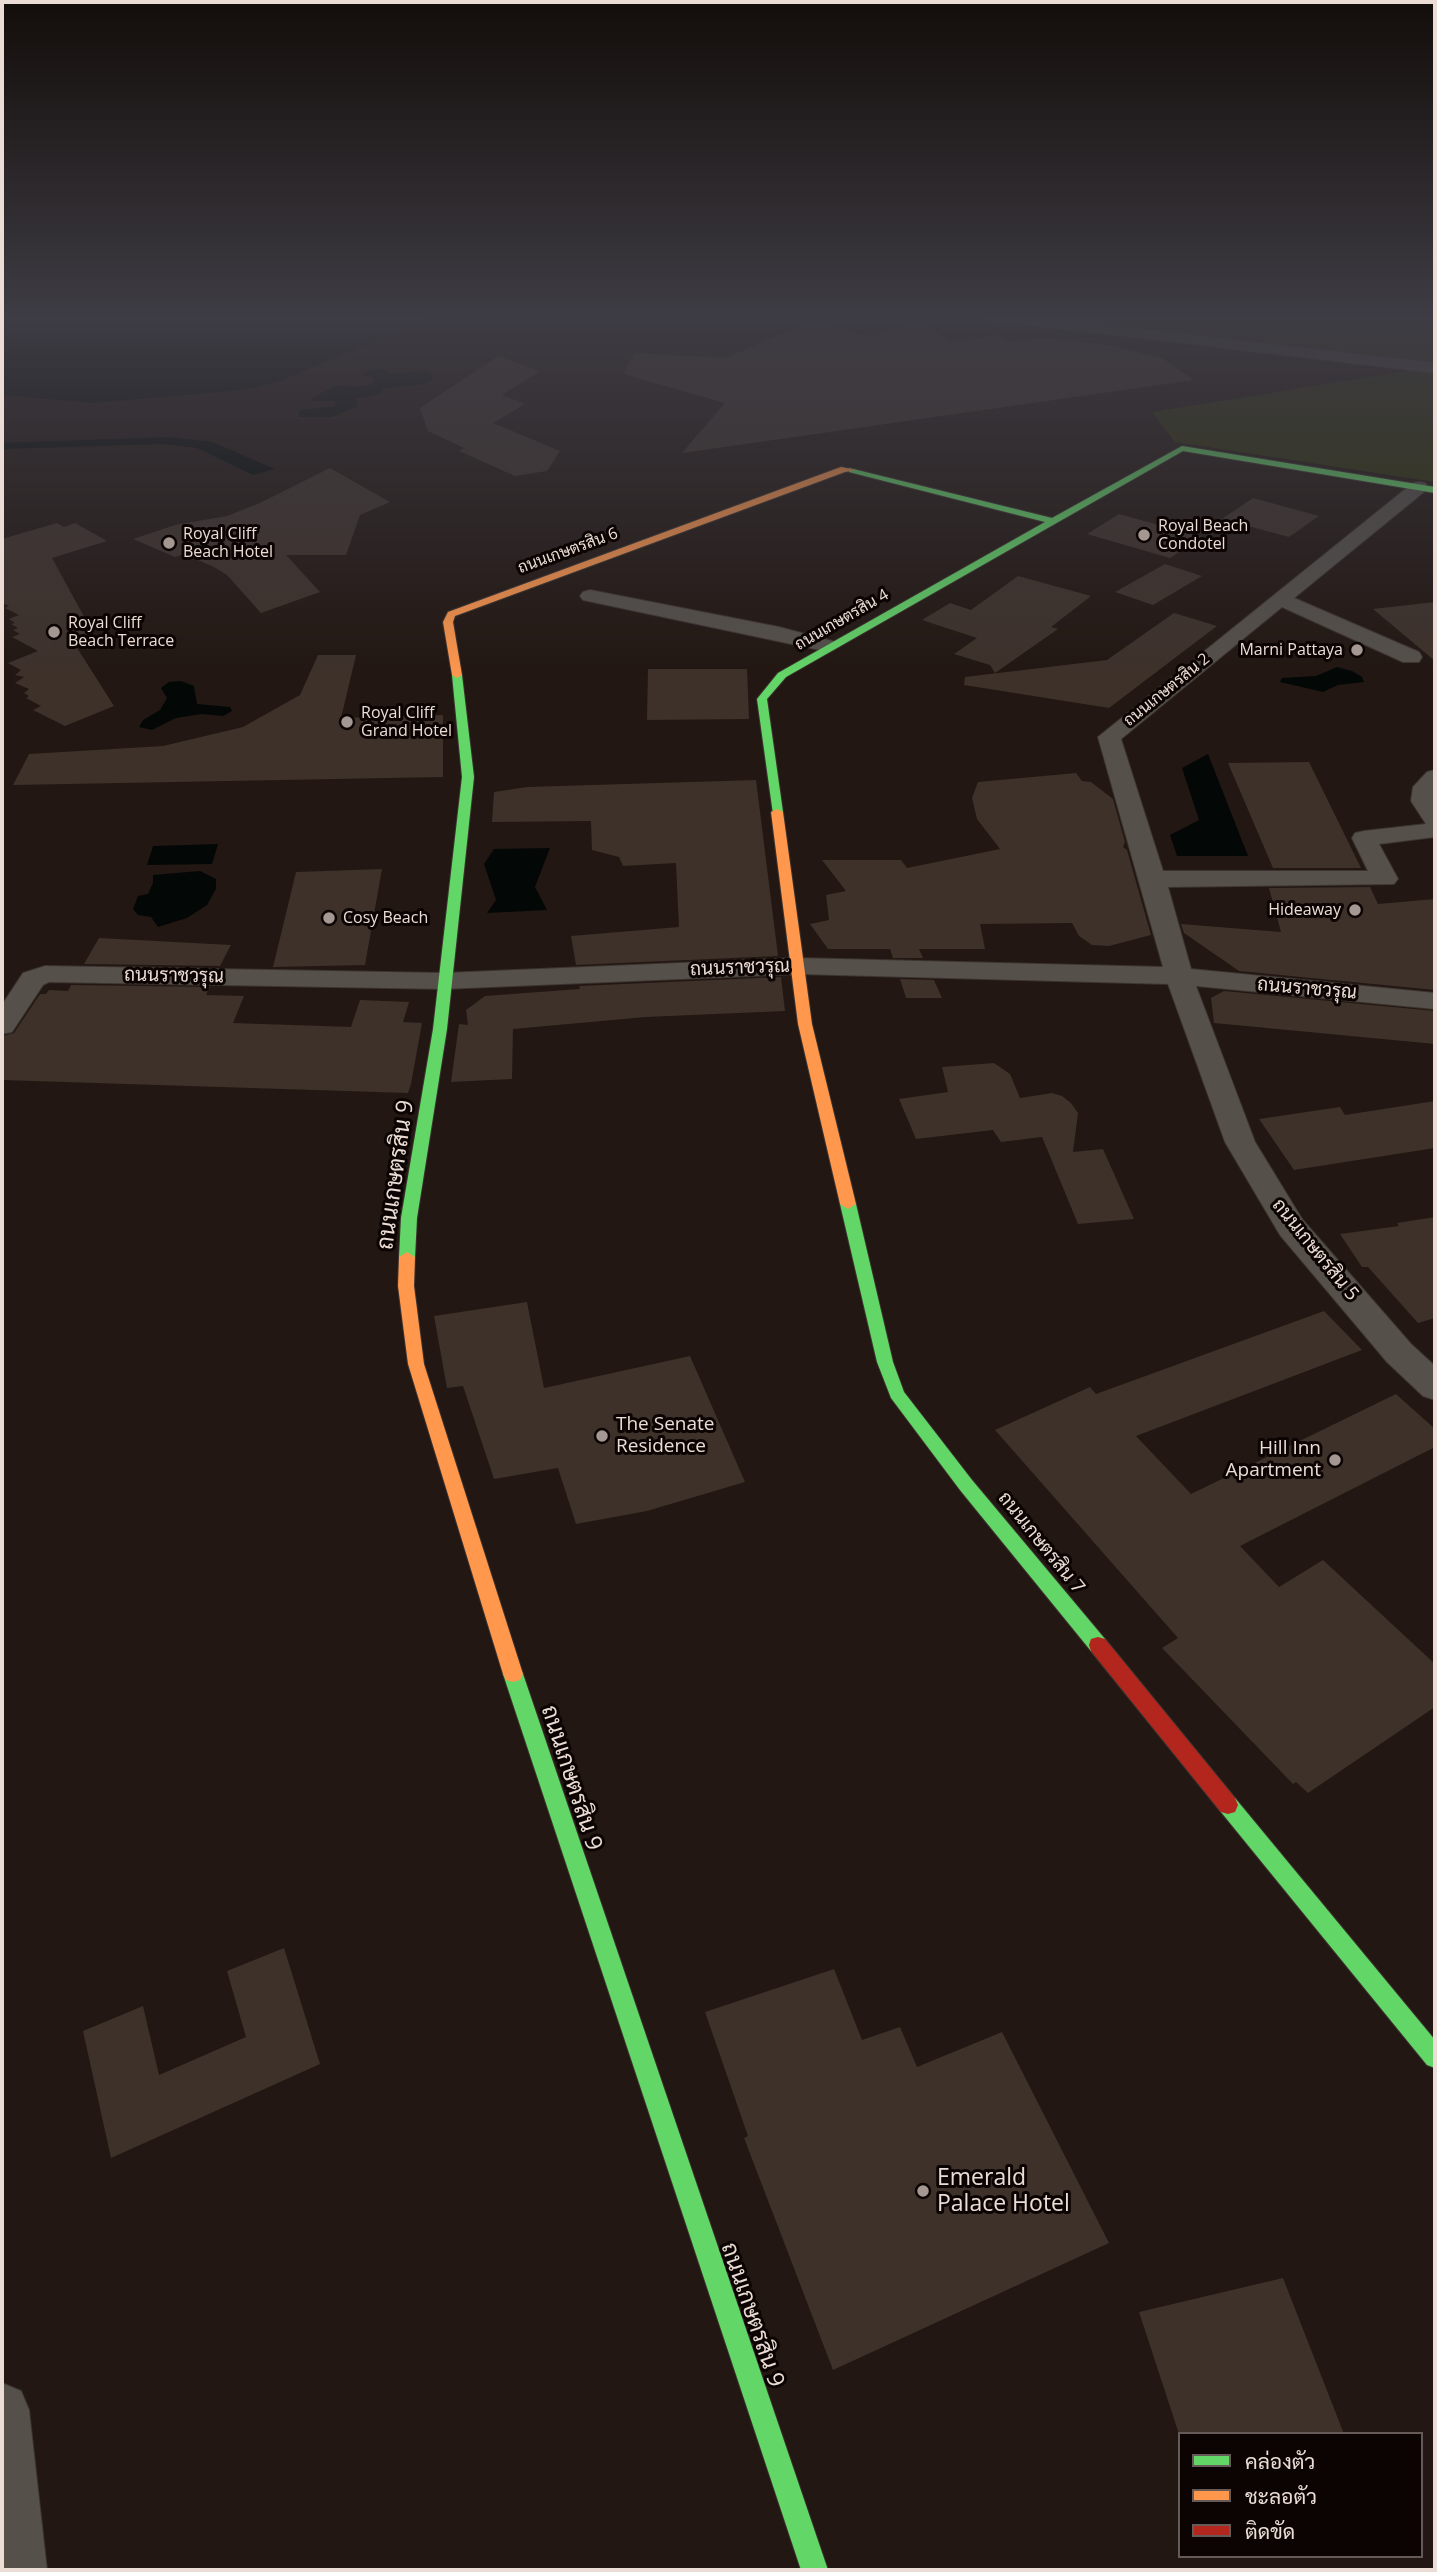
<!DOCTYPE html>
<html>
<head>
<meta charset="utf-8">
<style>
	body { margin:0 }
	#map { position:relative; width:1437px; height:2572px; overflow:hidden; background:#221712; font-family:"Open Sans",Sarabun,sans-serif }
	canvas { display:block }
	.frame { position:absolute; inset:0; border:4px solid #ebdcd5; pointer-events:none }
	.legend { position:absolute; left:1178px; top:2432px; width:245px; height:126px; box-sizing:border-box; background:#0b0402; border:2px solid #655a56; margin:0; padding:9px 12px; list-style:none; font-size:21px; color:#ebdcd5 }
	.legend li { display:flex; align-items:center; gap:14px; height:35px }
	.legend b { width:35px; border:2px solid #655a56 }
</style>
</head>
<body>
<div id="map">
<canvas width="1437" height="2572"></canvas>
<div class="frame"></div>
<ul class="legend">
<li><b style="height:9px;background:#63d668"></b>คล่องตัว</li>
<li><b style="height:9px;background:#ff974d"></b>ชะลอตัว</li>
<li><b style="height:9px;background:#b3261e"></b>ติดขัด</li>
</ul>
</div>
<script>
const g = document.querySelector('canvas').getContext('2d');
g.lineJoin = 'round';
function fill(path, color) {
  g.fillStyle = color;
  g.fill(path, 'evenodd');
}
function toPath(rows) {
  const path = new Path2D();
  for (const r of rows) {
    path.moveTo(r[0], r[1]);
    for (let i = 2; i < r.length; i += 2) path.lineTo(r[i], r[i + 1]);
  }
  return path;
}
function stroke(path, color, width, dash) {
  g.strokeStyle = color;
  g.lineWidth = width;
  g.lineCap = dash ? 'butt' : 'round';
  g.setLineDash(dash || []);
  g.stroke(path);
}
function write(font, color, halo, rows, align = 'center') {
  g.font = font + ' "Open Sans",Sarabun,sans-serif';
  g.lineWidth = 6;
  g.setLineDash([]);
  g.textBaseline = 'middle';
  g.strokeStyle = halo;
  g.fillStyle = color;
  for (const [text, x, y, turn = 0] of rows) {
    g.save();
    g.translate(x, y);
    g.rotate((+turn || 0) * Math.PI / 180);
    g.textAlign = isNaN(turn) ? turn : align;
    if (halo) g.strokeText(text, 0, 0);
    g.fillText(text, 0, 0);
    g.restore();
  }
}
const green = toPath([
	[1032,316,1435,316,1435,365],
	[1413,370,1435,373,1435,482,1175,442,1152,412]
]);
const water = toPath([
	[2,316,428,316,426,320,275,383,241,390,94,403,2,395],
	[383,369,391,374,425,371,432,376,432,380,421,385,383,388,380,394,357,398,357,407,331,417,299,417,300,410,335,406,336,401,310,401,316,396,334,386,359,387,374,383,374,378,361,375,366,371],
	[169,437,212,442,275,469,253,475,197,448,163,444,2,449,2,443],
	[1337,667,1352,671,1362,677,1364,682,1338,685,1323,692,1280,682,1282,678,1316,676],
	[181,681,194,686,197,704,230,707,232,711,223,716,202,714,176,718,152,730,139,727,143,720,160,710,167,698,161,688,169,682],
	[1208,754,1248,856,1177,856,1170,835,1199,820,1182,768],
	[218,844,212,864,147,865,153,846],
	[550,848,535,887,547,910,487,913,496,900,484,864,494,849],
	[200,871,216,879,216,889,207,905,187,918,158,927,151,917,138,915,133,909,138,896,148,894,153,883,153,875]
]);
const building = toPath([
	[810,322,874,337,892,329,926,325,951,342,999,335,1010,342,1043,338,1111,345,1163,359,1194,380,682,453,725,403,623,374,634,353,725,358],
	[498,356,540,371,502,395,525,404,493,423,560,451,547,471,515,476,459,451,464,448,428,431,420,408],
	[330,468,390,502,360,515,346,555,286,555,320,592,261,613,227,575,214,567,184,554,175,557,133,539,175,525,227,516,260,503],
	[1253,498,1319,516,1289,537,1222,519],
	[1119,514,1202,537,1170,558,1087,534],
	[57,523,64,527,75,523,107,541,52,558,93,633,72,640,114,706,65,726,33,710,41,706,26,698,29,696,24,693,29,689,15,683,24,677,15,675,21,670,8,663,38,651,12,637,20,634,13,630,18,628,11,624,15,623,9,619,19,615,5,608,9,606,2,603,2,539],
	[1165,564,1202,576,1153,605,1115,592],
	[1018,576,1091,596,1051,627,1058,629,995,673,990,665,954,654,977,638,922,620,950,603,971,610],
	[1435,602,1435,661,1373,609],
	[1174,613,1217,626,1109,708,964,685,965,677,1107,660],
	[318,655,356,655,341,718,443,715,443,777,13,785,29,754,163,746,243,727,300,695],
	[648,669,747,669,749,719,647,720],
	[1309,762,1361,868,1273,868,1228,763],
	[1076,773,1082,781,1091,782,1113,799,1125,842,1123,847,1127,850,1151,935,1109,946,1092,945,1079,936,1072,923,980,924,985,949,919,949,923,958,893,958,890,949,828,949,810,924,829,920,826,895,846,891,822,860,901,860,907,868,1000,849,977,819,972,798,978,782],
	[756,780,778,956,576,965,571,936,679,927,676,863,623,866,619,857,592,850,591,821,492,822,494,792,527,787],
	[382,869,365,965,273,967,296,872],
	[1370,887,1378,904,1435,899,1435,990,1239,971,1184,933,1181,924,1281,932,1269,888],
	[99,938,231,945,220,966,84,964],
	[781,977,785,1011,646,1017,513,1029,512,1079,451,1082,459,1024,468,1025,466,1010,485,996,580,989,579,986],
	[900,979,934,980,942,998,906,998],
	[71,985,210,987,206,995,244,996,233,1023,351,1027,360,1000,409,1002,403,1022,422,1023,411,1084,408,1093,2,1080,2,1036,14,1033,40,994,46,994,49,990,68,991],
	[1224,991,1435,1011,1435,1044,1214,1023,1211,998],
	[994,1063,1010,1074,1020,1098,1052,1093,1062,1096,1071,1103,1078,1113,1073,1152,1103,1149,1134,1219,1078,1224,1042,1137,1001,1142,993,1130,916,1139,899,1099,948,1092,942,1067],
	[1435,1101,1435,1148,1294,1170,1259,1119,1340,1107,1345,1115],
	[1435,1217,1435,1318,1418,1323,1368,1267,1362,1267,1340,1234,1399,1226,1397,1223],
	[527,1302,544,1388,690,1356,745,1482,647,1511,576,1524,558,1468,494,1479,463,1386,447,1388,434,1316],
	[1324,1311,1362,1350,1136,1436,1191,1494,1396,1394,1435,1429,1435,1447,1240,1546,1279,1587,1323,1560,1435,1664,1435,1707,1308,1793,1296,1782,1293,1784,1162,1648,1178,1638,995,1430,1090,1387,1096,1394],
	[284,1948,320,2064,111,2158,83,2031,143,2006,159,2075,246,2037,227,1971],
	[834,1969,862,2040,900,2027,917,2067,1002,2032,1109,2243,833,2370,744,2138,748,2136,705,2012],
	[1283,2278,1344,2434,1179,2434,1139,2312]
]);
const street = toPath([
	[981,316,1030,316,1435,363,1435,373,988,320,981,316],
	[1419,482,1425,483,1428,487,1425,491,1294,598,1419,652,1422,657,1419,662,1403,662,1282,607,1121,739,1163,871,1368,871,1352,838,1355,833,1364,831,1426,824,1411,801,1413,787,1427,772,1435,770,1435,837,1379,844,1398,879,1394,884,1168,887,1191,969,1435,993,1435,1009,1196,986,1255,1142,1302,1219,1411,1344,1435,1366,1435,1400,1423,1396,1387,1362,1280,1235,1225,1142,1168,984,798,974,444,989,49,982,43,985,12,1032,2,1034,2,1005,23,973,45,966,444,973,798,958,1163,967,1098,737,1413,483,1419,482],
	[590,590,779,627,836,642,840,646,829,652,583,600,580,596,583,592,590,590],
	[2,2383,21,2391,29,2410,47,2570,2,2570,2,2383]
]);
const fast = toPath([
	[1182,446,1435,487,1435,493,1183,451,786,677,767,699,783,812,773,814,757,699,778,673,1045,522,849,472,849,468,1052,518,1182,446],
	[457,672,462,675,474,777,447,1029,417,1218,415,1257,407,1262,399,1257,401,1218,433,1029,462,777,452,675,457,672],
	[848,1199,856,1204,893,1362,904,1392,972,1480,1105,1639,1107,1645,1105,1651,1098,1653,1091,1651,960,1490,891,1398,877,1362,840,1204,848,1199],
	[513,1666,520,1668,523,1674,828,2570,801,2570,503,1674,506,1668,513,1666],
	[1228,1796,1235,1798,1435,2040,1435,2068,1427,2065,1221,1812,1218,1805,1221,1798,1228,1796]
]);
const slow = toPath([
	[841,467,856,470,845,472,455,616,453,622,462,675,457,678,452,675,443,622,448,612,841,467],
	[777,809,783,812,812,1024,856,1204,848,1209,840,1204,798,1024,771,812,777,809],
	[407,1252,415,1257,414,1286,424,1364,523,1674,520,1680,513,1682,506,1680,503,1674,408,1364,398,1286,399,1257,407,1252]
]);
const jam = toPath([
	[1098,1637,1105,1639,1235,1798,1238,1805,1235,1812,1228,1814,1221,1812,1091,1651,1089,1645,1091,1639,1098,1637]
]);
const markers = [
	[1144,535,7,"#a59791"],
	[169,543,7,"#a59791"],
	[54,632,7,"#a59791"],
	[1357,650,7,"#a59791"],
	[347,722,7,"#a59791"],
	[1355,910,7,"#a59791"],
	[329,918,7,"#a59791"],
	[602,1436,7,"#a59791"],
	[1335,1460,7,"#a59791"],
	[923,2191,7,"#a59791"]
];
const farPoinames = [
	["Royal Beach",1158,526],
	["Condotel",1158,544],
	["Royal Cliff",183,534],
	["Beach Hotel",183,552],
	["Royal Cliff",68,623],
	["Beach Terrace",68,641],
	["Marni Pattaya",1343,650,"right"],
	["Royal Cliff",361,713],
	["Grand Hotel",361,731],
	["Hideaway",1341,910,"right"],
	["Cosy Beach",343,918]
];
const farStreetnames = [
	["ถนนเกษตรสิน 6",568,551,-20],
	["ถนนเกษตรสิน 4",842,620,-30],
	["ถนนเกษตรสิน 2",1167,690,-39]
];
const streetNames = [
	["ถนนราชวรุณ",740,968,-2],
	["ถนนราชวรุณ",174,976,1],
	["ถนนราชวรุณ",1307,989,5],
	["ถนนเกษตรสิน 5",1315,1250,51],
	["ถนนเกษตรสิน 7",1041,1543,51]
];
const poiNames = [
	["The Senate",616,1425],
	["Residence",616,1447],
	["Hill Inn",1321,1449,"right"],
	["Apartment",1321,1471,"right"]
];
const nearStreetnames = [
	["ถนนเกษตรสิน 9",396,1175,-82],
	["ถนนเกษตรสิน 9",571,1778,72],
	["ถนนเกษตรสิน 9",752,2315,71]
];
const nearPoinames = [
	["Emerald",937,2178],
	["Palace Hotel",937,2204]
];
fill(green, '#2d310b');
fill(water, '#030807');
fill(building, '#3d312a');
stroke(street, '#3c332f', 2);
stroke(fast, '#3c332f', 2);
stroke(slow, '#3c332f', 2);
stroke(jam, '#3c332f', 2);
fill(street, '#55504a');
fill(fast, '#63d668');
fill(slow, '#ff974d');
fill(jam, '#b3261e');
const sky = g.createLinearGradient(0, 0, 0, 676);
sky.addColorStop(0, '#130d0a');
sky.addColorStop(0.47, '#3e3c44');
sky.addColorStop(1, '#3e3c4400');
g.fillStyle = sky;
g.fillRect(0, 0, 1437, 676);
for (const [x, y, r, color] of markers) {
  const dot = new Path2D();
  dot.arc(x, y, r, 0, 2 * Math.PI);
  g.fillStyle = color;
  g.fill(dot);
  stroke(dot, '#0b0402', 2.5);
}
write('16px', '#ebdcd5', '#0b0402', farPoinames, 'left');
write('16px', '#ebdcd5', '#0b0402', farStreetnames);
write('19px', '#ebdcd5', '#0b0402', streetNames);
write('19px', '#ebdcd5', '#0b0402', poiNames, 'left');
write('23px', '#ebdcd5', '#0b0402', nearStreetnames);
write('23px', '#ebdcd5', '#0b0402', nearPoinames, 'left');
</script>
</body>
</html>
